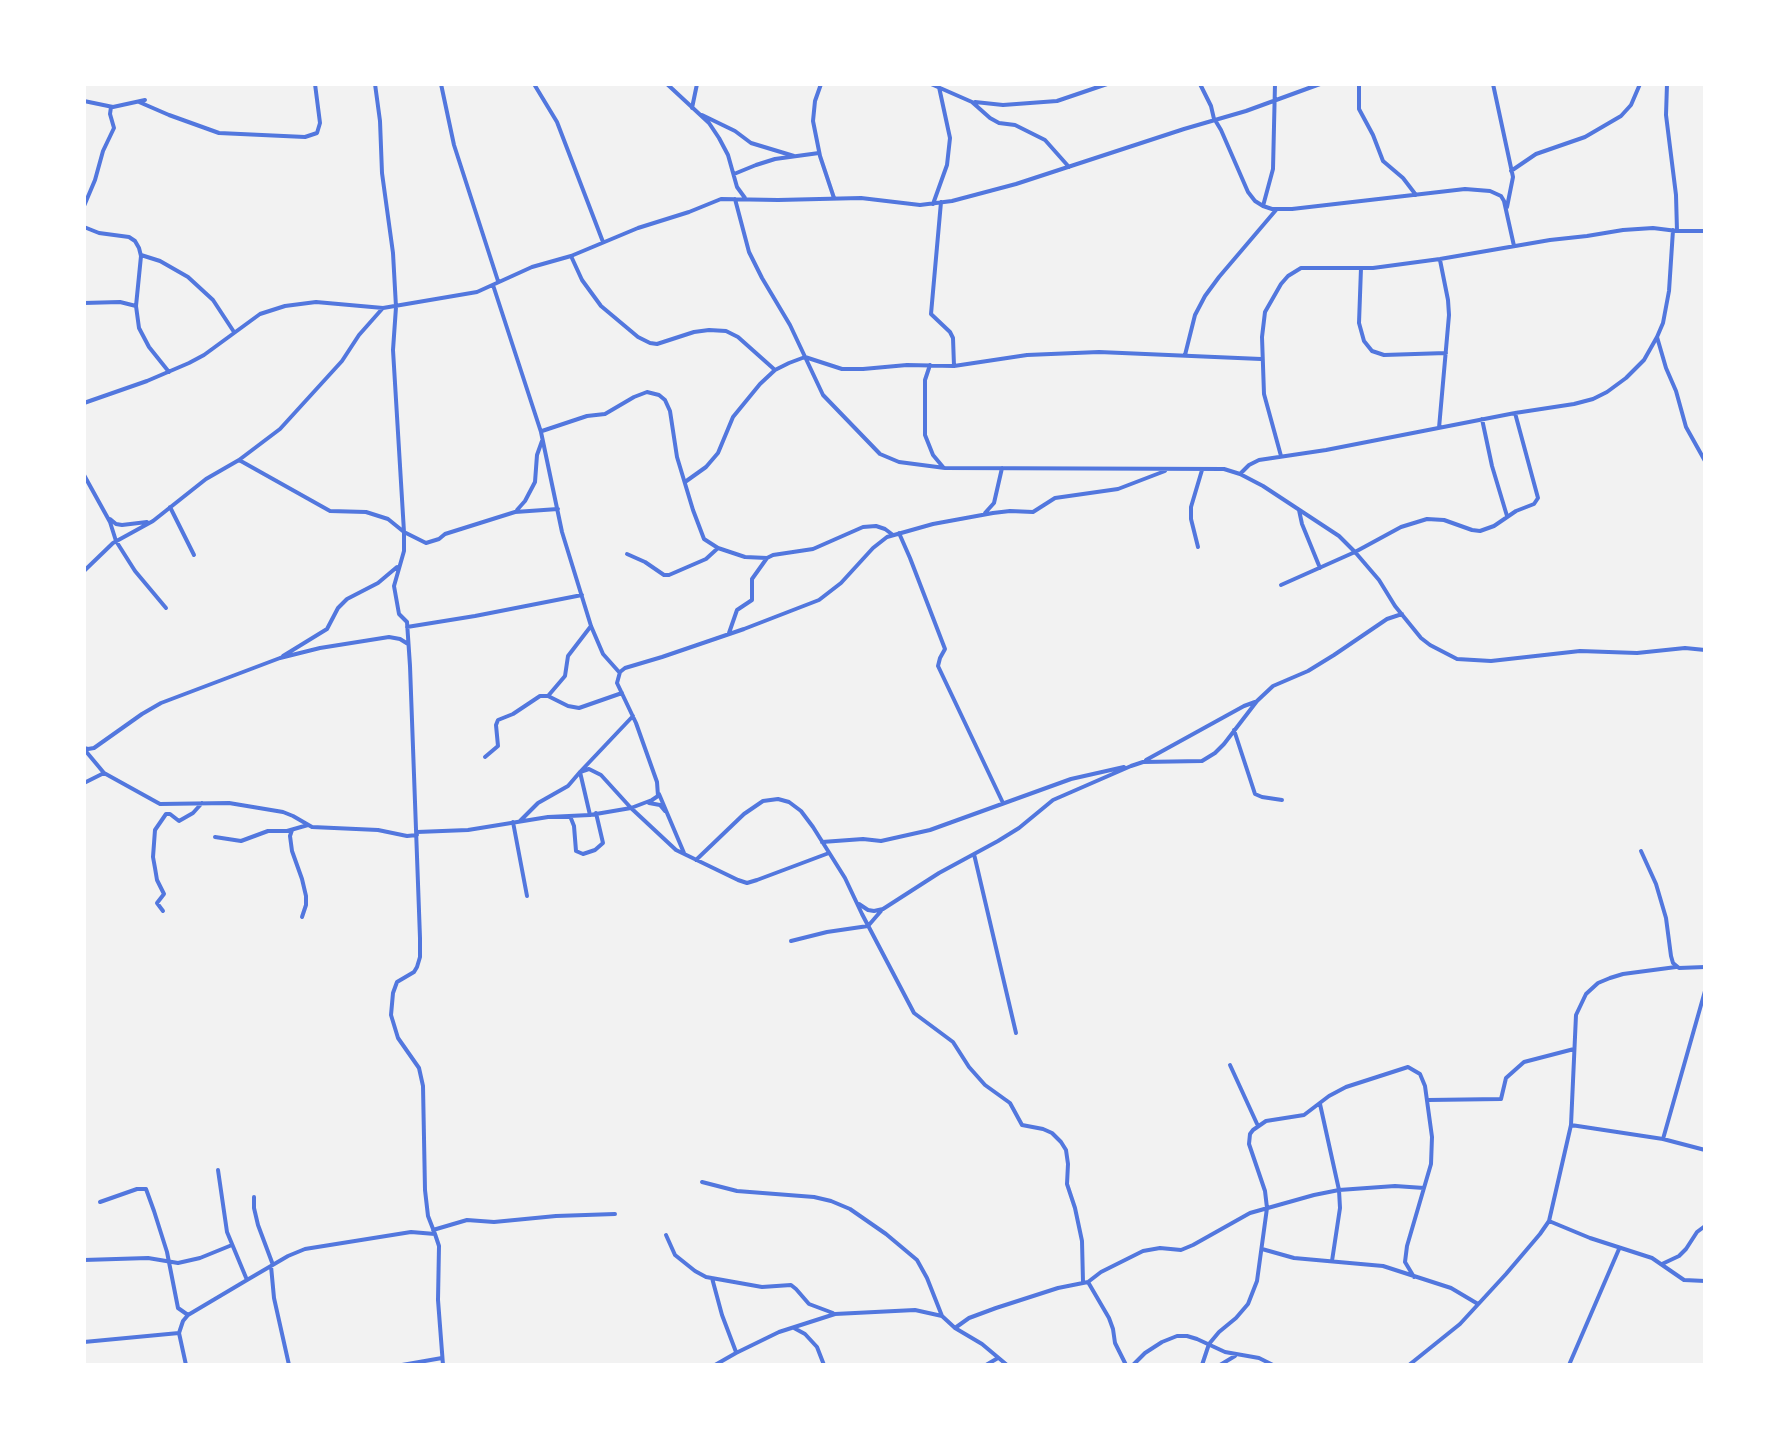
<!DOCTYPE html>
<html>
<head>
<meta charset="utf-8">
<style>
	body { margin:0 }
	#map { position:relative; width:1789px; height:1449px; overflow:hidden; background:#f2f2f2; font-family:Bitter,serif }
	canvas { display:block }
	.frame { position:absolute; inset:0; border:86px solid #fff; pointer-events:none }
</style>
</head>
<body>
<div id="map">
<canvas width="1789" height="1449"></canvas>
<div class="frame"></div>
</div>
<script>
const g = document.querySelector('canvas').getContext('2d');
g.lineJoin = 'round';
function toPath(rows) {
  const path = new Path2D();
  for (const r of rows) {
    path.moveTo(r[0], r[1]);
    for (let i = 2; i < r.length; i += 2) path.lineTo(r[i], r[i + 1]);
  }
  return path;
}
function stroke(path, color, width, dash) {
  g.strokeStyle = color;
  g.lineWidth = width;
  g.lineCap = dash ? 'butt' : 'round';
  g.setLineDash(dash || []);
  g.stroke(path);
}
const minor = toPath([
	[375,84,380,121,382,173,393,253,396,307,393,350,404,532,404,551,394,586,399,614,407,622,410,666,420,938,420,957,417,967,414,972,397,982,393,993,391,1015,398,1038,419,1068,423,1086,425,1190,428,1216,435,1234],
	[441,84,454,145,498,281],
	[534,84,557,122,603,242],
	[667,84,709,123,719,138,728,155,737,187,745,198],
	[821,84,815,101,813,121,820,156,834,198],
	[931,84,972,102,990,118,999,123,1015,125,1045,140,1069,167],
	[1200,84,1211,106,1214,119],
	[1359,84,1359,109,1373,135,1383,161,1403,178,1416,195],
	[1493,84,1513,177,1507,207],
	[1667,84,1666,115,1676,195,1677,231],
	[84,101,113,107,145,100],
	[139,102,169,115,219,133,305,137,317,133,320,123,315,84],
	[975,102,1003,105,1057,101,1107,84],
	[692,108,697,84],
	[702,115,735,131,751,143,794,156],
	[1215,120,1221,130,1248,192,1255,201,1263,206,1272,209,1292,209,1465,189,1490,191,1501,196,1504,201,1514,246],
	[1511,171,1536,154,1585,137,1621,116,1631,105,1640,84],
	[734,174,756,165,775,159,819,153],
	[735,199,749,252,762,278,790,325,823,395,880,454,899,462,945,468,1224,469,1240,474,1263,486,1339,536,1355,552,1379,580,1395,606,1421,638,1430,645,1457,659,1491,661,1580,651,1637,653,1685,648,1705,650],
	[941,202,931,314,950,332,953,338,954,366],
	[933,204,947,165,950,138,939,87],
	[84,206,95,180,103,151,114,128,110,114,111,107],
	[1263,206,1273,169,1275,84],
	[84,227,99,233,129,237,135,241,139,248,141,256,136,306,139,328,149,347,169,372],
	[141,255,160,261,188,277,213,300,234,332],
	[571,256,582,280,601,306,638,337,650,343,657,344,694,332,709,330,726,331,738,337,775,370],
	[1361,268,1359,323,1364,341,1372,351,1384,355,1446,353],
	[493,285,541,432,562,532,591,626,603,654,619,672],
	[84,303,120,302,136,306],
	[1657,337,1666,368,1676,391,1686,427,1705,461],
	[1185,355,1195,315,1205,296,1219,277,1276,210],
	[930,365,925,380,925,435,933,455,943,467],
	[84,403,147,381,189,363,204,355,260,314,285,306,316,302,383,308,477,292,532,267,571,256,638,228,689,212,721,199,778,200,861,198,920,205,952,201,1016,184,1184,129,1246,111,1320,84],
	[1482,419,1492,466,1507,516],
	[1439,428,1449,315,1448,300,1440,260],
	[542,431,587,416,605,414,634,397,647,392,659,395,665,400,670,411,677,457,693,510,704,539,718,548,745,557,767,558],
	[1281,456,1264,394,1262,337,1265,312,1281,284,1288,276,1301,268,1373,268,1440,259,1550,240,1587,236,1623,230,1653,228,1677,231,1705,231],
	[239,460,330,511,366,512,388,519,404,532,426,543,439,539,445,534,515,512,558,509],
	[1240,474,1249,465,1259,460,1326,450,1515,413,1574,404,1593,399,1607,392,1626,378,1644,360,1657,337,1663,323,1669,291,1673,230],
	[84,475,110,522,116,541,135,571,166,608],
	[685,482,706,467,718,453,733,417,760,384,775,370,789,363,805,357,842,369,863,369,907,365,954,366,1027,355,1099,352,1261,359],
	[170,507,194,555],
	[517,510,525,501,535,482,537,455,542,441],
	[1299,510,1302,524,1320,568],
	[985,513,994,503,1002,468],
	[110,519,116,524,122,525,147,522],
	[899,533,910,558,945,649,940,658,938,666,1003,803],
	[1198,547,1191,519,1191,507,1202,470],
	[627,554,645,562,664,575,669,575,706,559,718,548],
	[84,571,113,543,153,521,206,479,239,460,280,429,342,361,359,335,382,309],
	[1281,585,1355,552,1401,527,1427,519,1444,520,1472,530,1480,531,1494,526,1516,511,1534,504,1538,498,1515,413],
	[407,627,475,616,582,595],
	[729,633,737,610,752,600,752,579,767,558,773,555,813,549,863,527,876,526,885,529,893,535],
	[283,656,327,629,338,608,347,599,378,583,397,567],
	[548,696,565,676,568,656,591,626],
	[1234,730,1255,794,1262,797,1282,800],
	[84,748,88,749,94,748,142,714,161,703,280,658,320,648,389,637,400,639,408,644],
	[84,749,104,773,160,804,229,803,283,812,293,816,312,827,378,830,407,836,417,835],
	[485,757,498,746,496,725,498,720,513,714,540,696,548,696,568,706,579,708,622,693],
	[1146,760,1244,706,1255,702],
	[84,783,104,773],
	[659,794,684,853],
	[649,803,660,805,665,811],
	[590,815,580,772,633,716],
	[570,816,574,826,576,851,583,854,595,850,603,843,596,813],
	[520,821,538,803,568,786,580,772,589,769,601,775,631,808,676,850,738,880,747,883,757,880,829,853],
	[513,822,527,896],
	[292,830,290,836,292,851,302,879,306,896,306,905,302,917],
	[417,832,468,830,548,817,590,815,631,808,652,800,658,796,657,782,636,723,617,683,620,672,625,668,662,657,744,629,819,600,841,583,873,548,887,537,933,524,993,513,1010,511,1033,512,1055,498,1118,489,1165,471],
	[215,837,241,841,268,831,287,831,308,825],
	[822,842,863,839,881,841,930,830,1071,779,1124,767],
	[1641,851,1656,884,1666,918,1671,956,1673,963,1679,968,1705,967],
	[974,854,1016,1033],
	[696,860,744,814,763,801,778,799,789,802,801,811,813,827,845,878,862,914,914,1013,953,1042,969,1067,985,1085,1010,1103,1022,1125,1043,1129,1052,1133,1061,1142,1066,1150,1068,1164,1067,1184,1075,1208,1082,1241,1083,1282],
	[859,904,868,910,874,911,883,909,939,873,998,841,1019,828,1053,800,1131,766,1143,762,1202,761,1215,753,1224,744,1257,701,1273,686,1308,671,1334,655,1387,619,1402,614],
	[163,911,157,903,164,894,157,880,155,868,153,857,155,830,166,814,170,814,179,821,193,813,202,803],
	[791,941,827,932,868,926,881,911],
	[1230,1065,1258,1126],
	[1428,1100,1501,1099,1506,1078,1524,1062,1574,1049],
	[1320,1104,1339,1190,1340,1208,1332,1261],
	[1571,1125,1663,1139,1705,1150],
	[1663,1139,1705,991],
	[218,1170,227,1232,247,1280],
	[702,1182,737,1191,814,1197,831,1201,850,1209,886,1234,917,1260,927,1278,942,1316],
	[254,1197,254,1208,258,1225,273,1265],
	[100,1202,137,1189,146,1189,154,1211,167,1252,178,1308,188,1315],
	[1549,1221,1590,1238,1652,1258,1684,1280,1705,1281],
	[433,1230,467,1220,494,1222,556,1216,615,1214],
	[666,1235,675,1255,695,1271,706,1277,762,1287,791,1285,796,1289,809,1304,833,1313],
	[1262,1249,1294,1258,1383,1266,1451,1288,1478,1304],
	[84,1260,148,1258,178,1263,200,1258,232,1245],
	[1662,1264,1679,1256,1686,1249,1697,1232,1705,1226],
	[271,1266,274,1298,289,1365],
	[712,1278,722,1315,736,1352],
	[1088,1282,1101,1272,1143,1251,1160,1248,1181,1250,1193,1245,1250,1213,1314,1195,1339,1190,1395,1186,1424,1188],
	[794,1328,805,1334,817,1347,824,1365],
	[955,1328,969,1318,996,1308,1058,1288,1088,1282,1109,1318,1113,1329,1115,1343,1126,1365],
	[84,1342,179,1333],
	[186,1365,179,1333,183,1321,188,1315,247,1280,288,1256,305,1249,411,1232,435,1234,439,1246,438,1300,443,1365],
	[402,1365,442,1358],
	[715,1365,736,1353,779,1332,835,1314,915,1310,942,1316,955,1328,982,1344,1007,1365],
	[986,1365,998,1358],
	[1133,1365,1145,1353,1162,1342,1177,1336,1187,1336,1197,1339,1225,1352,1259,1358,1273,1365],
	[1202,1365,1209,1344,1219,1332,1236,1318,1248,1304,1257,1281,1267,1208,1265,1191,1249,1144,1250,1134,1253,1130,1266,1121,1304,1115,1329,1096,1346,1087,1408,1067,1420,1074,1425,1086,1432,1137,1431,1164,1407,1246,1405,1262,1414,1277],
	[1220,1365,1235,1356],
	[1409,1365,1460,1324,1506,1274,1540,1234,1549,1221,1571,1125,1576,1015,1586,994,1598,983,1610,978,1623,974,1676,967],
	[1569,1365,1619,1249]
]);
stroke(minor, '#5277de', 4);
</script>
</body>
</html>
